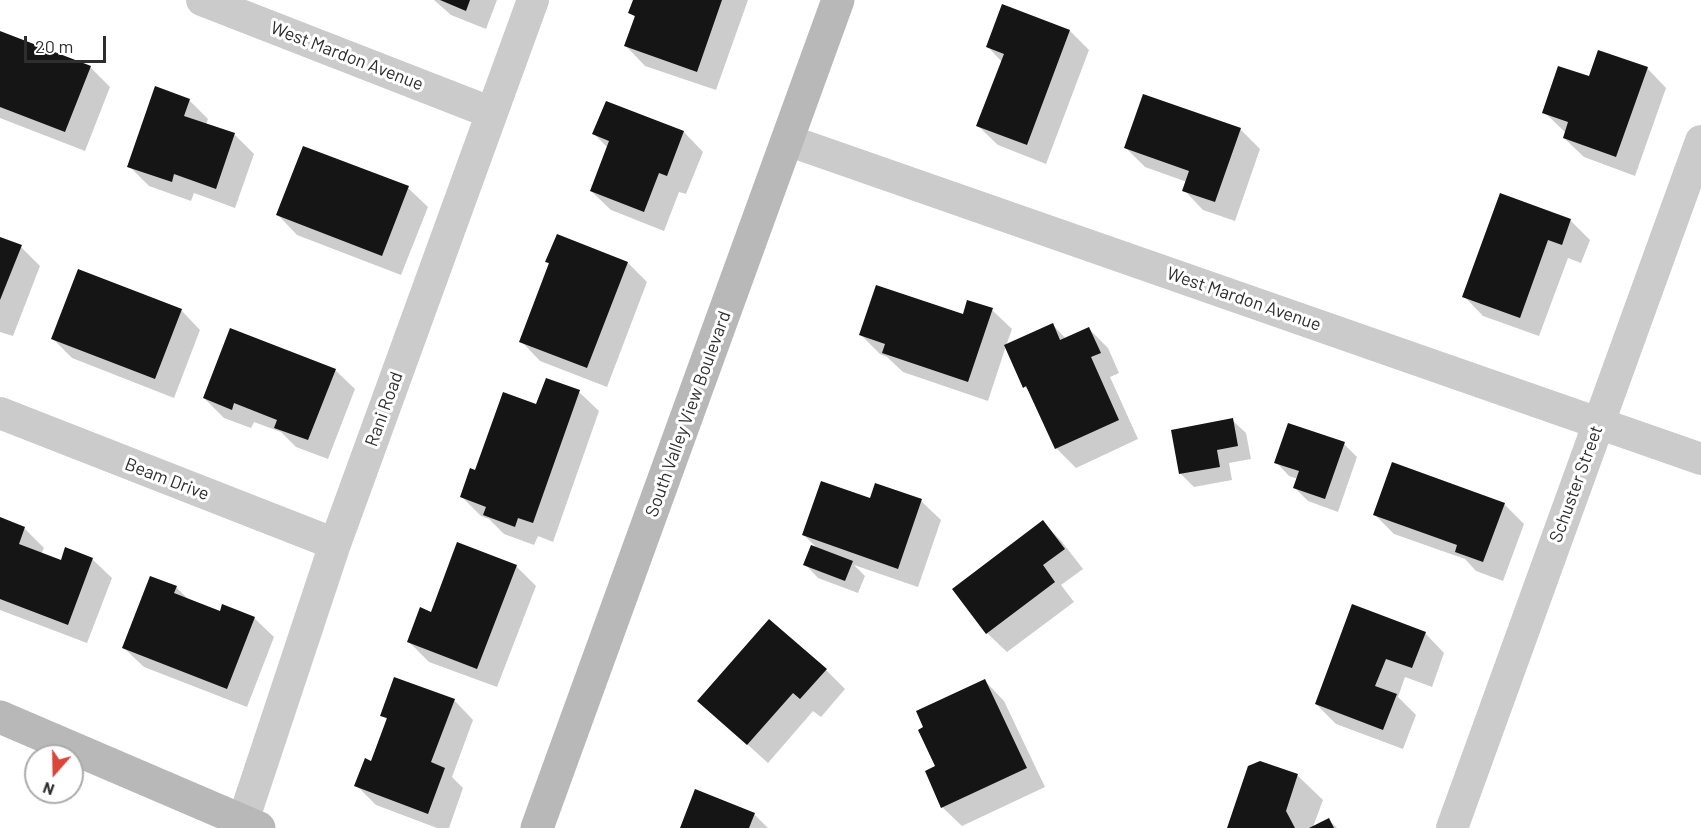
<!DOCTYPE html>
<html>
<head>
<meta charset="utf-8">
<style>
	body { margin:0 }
	#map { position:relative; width:1701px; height:828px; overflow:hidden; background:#fff; font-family:Barlow,sans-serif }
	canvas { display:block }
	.north { position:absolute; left:24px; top:744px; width:60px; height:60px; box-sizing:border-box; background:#fff; border:2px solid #ababab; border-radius:50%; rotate:200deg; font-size:16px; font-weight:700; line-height:24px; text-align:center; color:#2e2e2e }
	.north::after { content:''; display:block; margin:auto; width:21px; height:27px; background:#da463a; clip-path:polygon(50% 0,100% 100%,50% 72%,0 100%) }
	.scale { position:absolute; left:24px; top:36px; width:82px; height:27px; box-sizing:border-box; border:3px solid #2e2e2e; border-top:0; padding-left:8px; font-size:18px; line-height:21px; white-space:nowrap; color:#2e2e2e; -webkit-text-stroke:4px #fff; paint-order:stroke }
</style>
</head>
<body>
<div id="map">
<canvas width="1701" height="828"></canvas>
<div class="north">N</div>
<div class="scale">20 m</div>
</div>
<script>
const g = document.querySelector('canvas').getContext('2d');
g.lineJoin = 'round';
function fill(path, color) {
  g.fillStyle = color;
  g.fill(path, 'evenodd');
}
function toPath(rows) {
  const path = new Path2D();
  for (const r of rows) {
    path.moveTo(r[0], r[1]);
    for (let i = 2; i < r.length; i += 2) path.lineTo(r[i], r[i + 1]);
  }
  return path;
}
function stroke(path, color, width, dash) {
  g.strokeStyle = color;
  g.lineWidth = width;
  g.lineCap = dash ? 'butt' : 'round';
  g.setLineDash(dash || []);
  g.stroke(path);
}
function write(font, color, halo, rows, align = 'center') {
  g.font = font + ' Barlow,sans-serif';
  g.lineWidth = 6;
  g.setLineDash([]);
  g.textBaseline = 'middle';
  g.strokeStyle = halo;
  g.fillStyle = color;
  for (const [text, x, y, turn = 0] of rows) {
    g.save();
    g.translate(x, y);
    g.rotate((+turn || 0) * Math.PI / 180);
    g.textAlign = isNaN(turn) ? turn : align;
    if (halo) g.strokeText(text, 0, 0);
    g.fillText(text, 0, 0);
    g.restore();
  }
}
const shadow = toPath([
	[434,0,497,0,486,29,451,15],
	[634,0,748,0,716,90,645,66,626,46,636,18,630,13],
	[1070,31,1089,50,1046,164,998,145,978,126,1002,62,988,47],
	[0,33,90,67,110,87,85,151,0,118],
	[1647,68,1666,88,1635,176,1584,157,1564,138,1566,133,1544,112,1590,78],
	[189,100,208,119,206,125,234,134,254,154,235,208,194,193,191,201,149,186,129,166],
	[607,103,684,132,703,152,686,194,679,192,664,231,611,210,591,191,608,148,594,134],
	[1240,129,1260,149,1235,221,1203,210,1184,190,1187,182,1145,167,1126,148],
	[408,188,428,207,401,275,297,235,278,215],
	[1570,220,1590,240,1581,263,1568,258,1539,336,1483,316,1464,296],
	[557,235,628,263,647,282,607,387,540,361,521,341,550,265,547,262],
	[0,238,21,247,40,266,13,336,0,332],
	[968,301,992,310,1012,329,1006,346,1053,325,1066,339,1089,329,1108,348,1119,373,1110,377,1138,439,1076,468,1056,448,1031,393,1025,387,1006,346,988,401,903,372,887,357,880,354,861,335,963,316],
	[181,310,200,330,174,398,72,358,52,338],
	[335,370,355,389,328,459,296,447,281,432,254,422,251,428,224,418,204,398],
	[579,392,599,411,553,542,538,536,534,545,504,534,489,519,481,516,462,497,476,472,537,406],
	[1232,420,1246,433,1251,459,1229,463,1232,480,1194,487,1181,474,1173,431],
	[1344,444,1357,457,1338,512,1308,501,1295,488,1298,479,1289,476,1276,462],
	[871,499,921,501,941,520,918,587,854,565,865,576,858,593,818,578,805,564,818,549,804,535],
	[1504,504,1524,524,1503,581,1476,571,1465,559,1394,534,1375,515],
	[0,519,24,528,44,548,41,554,62,562,92,559,112,578,87,643,0,610],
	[1043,522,1062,542,1083,569,1061,585,1074,602,1007,652,987,633],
	[516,566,536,586,497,687,429,662,409,642,432,614],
	[176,587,190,601,221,613,254,618,274,637,247,707,144,667,124,648],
	[1425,633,1444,653,1432,687,1405,677,1398,697,1416,715,1403,749,1336,724,1316,704],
	[826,670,845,689,821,717,813,711,768,763,699,701],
	[985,681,1004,701,1045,787,962,826,942,807],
	[454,700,473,720,452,777,463,788,449,828,437,828,376,805,356,785,372,763,388,721,382,715],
	[1260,762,1298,776,1323,800,1313,827,1328,819,1337,828,1229,828],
	[754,814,768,828,681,828]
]);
const building = toPath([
	[440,0,470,0,466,11],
	[633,0,722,0,697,72,624,46,635,16,628,13],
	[1002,4,1070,30,1027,145,976,126,1004,54,986,47],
	[0,31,91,66,65,132,0,107],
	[1598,50,1648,67,1616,157,1563,138,1568,122,1542,113,1558,66,1589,76],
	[155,86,190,99,184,116,235,133,216,189,174,174,172,182,127,167],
	[1143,94,1241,128,1215,202,1182,191,1189,171,1124,148],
	[606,101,684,131,667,176,659,173,644,212,590,191,609,141,592,134],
	[303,146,409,186,382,256,276,215],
	[1500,193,1571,219,1562,245,1548,240,1520,318,1462,297],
	[557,234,628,262,587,368,519,342,549,263,545,262],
	[0,237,22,245,0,300],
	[78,269,182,309,155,379,51,339],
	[876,285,963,314,967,300,993,308,968,382,882,353,885,344,859,335],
	[1053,323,1060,340,1089,327,1101,353,1091,357,1119,420,1055,449,1026,386,1023,388,1004,345],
	[230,328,336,369,308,440,274,428,277,420,234,403,232,410,203,398],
	[546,378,580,390,533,523,518,518,515,527,483,515,486,507,460,497,470,468,475,470,503,392,536,404],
	[1233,418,1238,446,1217,450,1220,467,1179,474,1171,430],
	[1288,423,1345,442,1325,499,1293,488,1299,471,1274,463],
	[1392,462,1505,503,1483,562,1455,552,1457,545,1373,515],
	[821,481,870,498,875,483,922,499,898,569,802,535],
	[0,517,25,527,19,544,61,560,65,547,93,558,68,625,0,599],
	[1043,520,1065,549,1043,565,1055,582,986,634,952,589],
	[457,542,517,565,477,669,407,642,420,607,431,612],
	[811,545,853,561,845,581,803,565],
	[150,576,177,586,174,593,220,611,222,604,255,617,227,689,122,648],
	[1352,604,1426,632,1412,668,1386,659,1375,686,1397,694,1383,730,1315,704],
	[769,619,827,669,800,699,793,693,747,745,697,701],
	[394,677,455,699,431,762,445,768,428,814,354,786,365,758,371,761,387,718,380,716],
	[985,679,1027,768,941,808,925,771,935,766,918,730,923,727,916,711],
	[1260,761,1298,774,1286,811,1295,828,1227,828,1248,766],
	[695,789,755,813,749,828,680,828],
	[1329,818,1334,828,1309,828]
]);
const street = toPath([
	[202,0,492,113],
	[787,140,1701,459],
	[0,413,335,544],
	[243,821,335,544,533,0],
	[1452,828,1701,141]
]);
const secondary = toPath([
	[0,717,259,828],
	[537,828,838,0]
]);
const streetNames = [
	["West Mardon Avenue",347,56,21],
	["West Mardon Avenue",1244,299,19],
	["Rani Road",384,409,-70],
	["South Valley View Boulevard",688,414,-70],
	["Beam Drive",167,479,21],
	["Schuster Street",1576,484,-70]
];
fill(shadow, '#0003');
fill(building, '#151515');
stroke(street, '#cbcbcb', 32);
stroke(secondary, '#b8b8b8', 33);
write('18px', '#2e2e2e', '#fff', streetNames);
</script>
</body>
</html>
